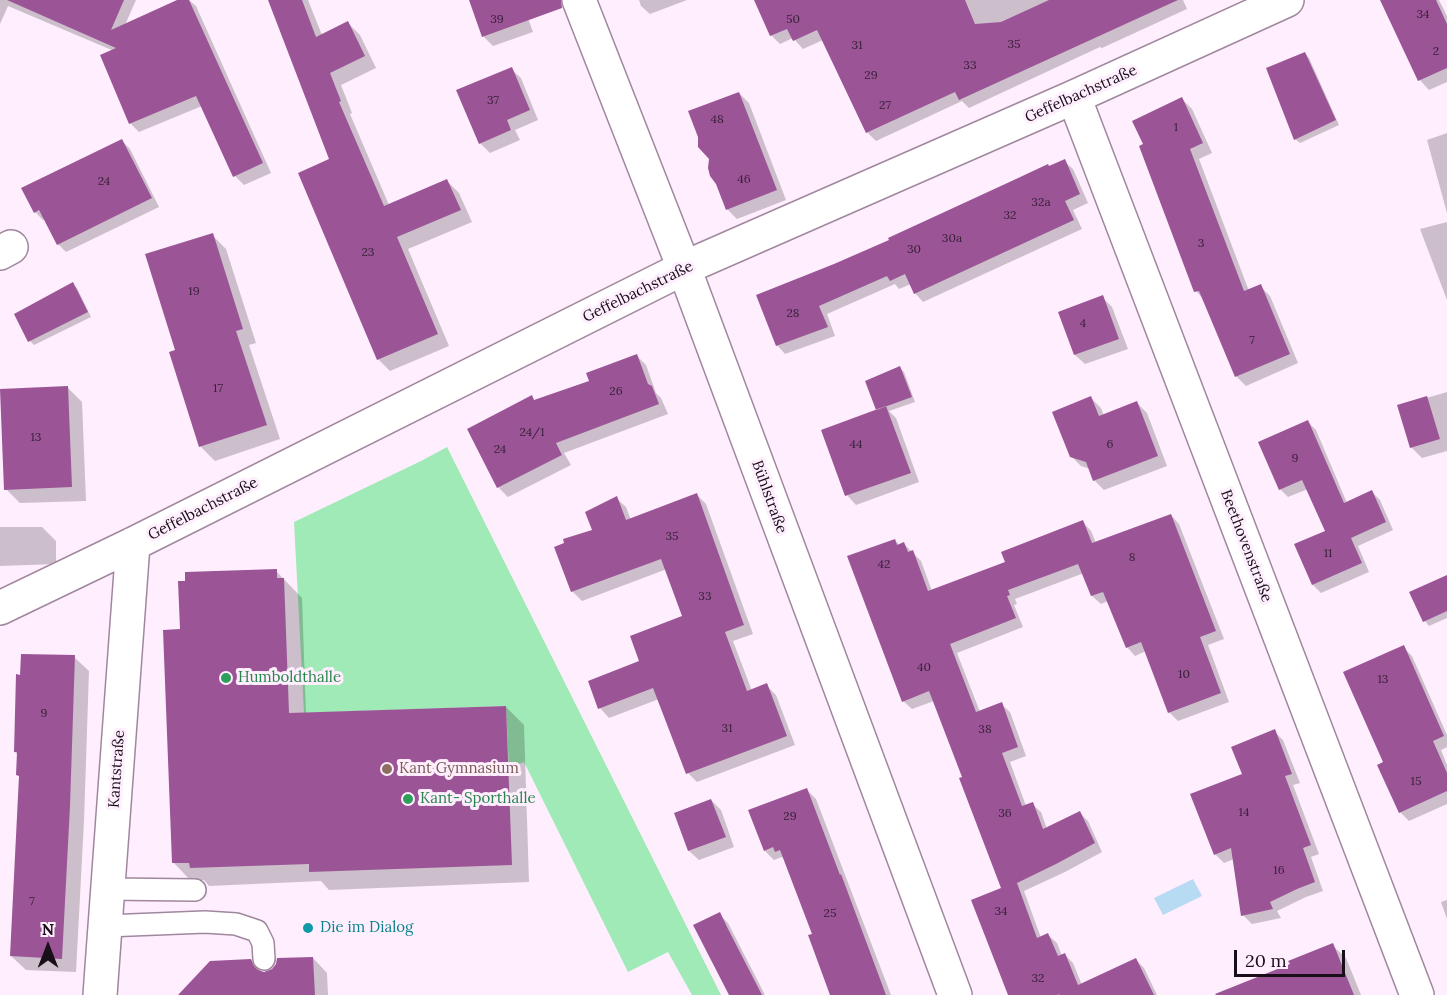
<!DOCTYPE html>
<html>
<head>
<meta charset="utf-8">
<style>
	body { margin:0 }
	#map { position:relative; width:1447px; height:995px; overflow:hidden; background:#ffeefd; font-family:Lora,serif }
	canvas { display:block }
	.north { position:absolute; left:18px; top:917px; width:60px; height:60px; -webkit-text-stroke:4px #ffeefd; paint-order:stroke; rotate:0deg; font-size:16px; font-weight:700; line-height:24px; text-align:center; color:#180f18 }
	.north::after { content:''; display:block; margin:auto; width:21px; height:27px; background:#180f18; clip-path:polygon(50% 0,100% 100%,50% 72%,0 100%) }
	.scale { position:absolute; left:1234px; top:950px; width:111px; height:27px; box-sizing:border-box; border:3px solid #180f18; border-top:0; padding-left:8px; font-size:18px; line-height:21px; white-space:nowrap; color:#180f18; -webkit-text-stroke:4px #ffeefd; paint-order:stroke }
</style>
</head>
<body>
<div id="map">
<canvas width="1447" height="995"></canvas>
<div class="north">N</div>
<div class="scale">20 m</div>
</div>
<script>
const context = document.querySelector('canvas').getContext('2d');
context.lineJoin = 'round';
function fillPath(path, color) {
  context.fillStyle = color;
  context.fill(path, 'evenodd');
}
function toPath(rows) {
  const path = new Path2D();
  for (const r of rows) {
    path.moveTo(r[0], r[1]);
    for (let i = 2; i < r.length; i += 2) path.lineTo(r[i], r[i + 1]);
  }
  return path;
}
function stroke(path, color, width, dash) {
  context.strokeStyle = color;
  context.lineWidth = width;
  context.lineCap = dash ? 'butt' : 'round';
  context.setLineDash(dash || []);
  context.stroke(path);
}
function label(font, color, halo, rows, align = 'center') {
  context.font = font + ' Lora,serif';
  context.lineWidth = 6;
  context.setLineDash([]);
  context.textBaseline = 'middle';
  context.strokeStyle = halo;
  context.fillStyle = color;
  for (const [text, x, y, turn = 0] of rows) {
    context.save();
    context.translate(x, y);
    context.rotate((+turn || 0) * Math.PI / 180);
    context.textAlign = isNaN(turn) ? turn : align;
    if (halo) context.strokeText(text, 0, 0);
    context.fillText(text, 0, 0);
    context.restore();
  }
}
fillPath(toPath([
	[447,447,721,995,692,995,668,952,628,972,524,762,509,768,506,706,304,713,294,522,421,461]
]), '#a0eab7');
fillPath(toPath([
	[1193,879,1202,896,1163,915,1154,898]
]), '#b7dbf3');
fillPath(toPath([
	[0,0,136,0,125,25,181,0,189,0,196,6,271,173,244,185,235,176,202,106,139,132,130,123,114,51,8,6,0,24],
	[269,0,308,0,322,35,348,23,360,35,376,68,341,85,352,113,350,114,389,205,447,181,459,193,472,222,408,249,449,346,390,371,378,359,331,160],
	[471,0,529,0,524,7,533,32,493,46,484,37],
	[639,0,687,0,650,14,641,6],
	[756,0,1183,0,1187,9,1102,48,1100,47,969,108,962,101,876,141,867,132,823,40,803,49,793,38,780,44,771,35],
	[1400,0,1439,0,1447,16,1447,82,1429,90,1420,80,1385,7],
	[1305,54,1309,58,1339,125,1300,143,1295,139],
	[511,69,521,78,538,120,515,130,520,140,490,153,480,143],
	[739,93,749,103,786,200,737,219,727,209,717,183],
	[1182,99,1192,109,1212,153,1199,159,1249,291,1260,286,1270,296,1298,363,1246,386,1236,376,1204,300,1196,291],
	[1447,133,1447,213,1427,140],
	[122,141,130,149,159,207,66,252,58,244,45,219,43,220,35,212],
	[1064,161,1073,169,1088,203,1073,210,1082,229,923,302,915,293,911,284,899,289,895,284,827,314,835,336,785,354,777,345,835,266],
	[1447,222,1447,300,1420,229],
	[212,235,226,249,256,343,249,345,280,439,215,461,201,447,171,353,177,351],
	[72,284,77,288,91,317,34,345,30,341],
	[1102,297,1112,307,1128,349,1085,364,1075,355,1060,313],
	[636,355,646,365,656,393,661,398,668,414,564,453,571,465,508,497,498,487,531,397,535,401,591,382],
	[900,368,904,372,915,402,889,411,896,418,919,482,856,505,847,495,879,411],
	[68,388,82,402,86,501,20,503,6,489],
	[1447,392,1447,451,1422,458,1411,447,1399,406],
	[1091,398,1101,408,1104,416,1137,403,1147,413,1167,466,1104,490,1094,480,1090,469,1081,466,1071,456],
	[1308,422,1316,430,1347,503,1372,492,1380,500,1393,530,1358,546,1369,572,1321,593,1313,585,1296,545,1327,532,1308,489,1288,497,1280,489],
	[697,495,706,504,753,634,733,641,752,691,766,685,776,695,795,745,697,782,688,773,659,699,609,718,600,708,590,682,641,662,684,617,667,569,582,601,572,591,594,531,616,498,626,507,631,520],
	[1171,515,1179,524,1224,639,1208,645,1229,702,1178,721,1169,712,1146,651,1135,656,1127,647,1108,601,1101,604,1092,596,1084,573,1015,599,1017,604,1014,605,1023,627,957,653,980,712,1001,704,1010,712,1026,756,1010,762,1026,806,1032,804,1041,812,1047,829,1080,813,1088,821,1102,852,1065,872,1024,891,1041,938,1048,935,1057,943,1062,956,1065,955,1073,963,1082,985,1136,960,1144,968,1157,995,1010,995,1003,889,964,778,934,701,912,709,903,701,895,540,900,546,904,544,921,561,932,591,1007,563,1083,522,1091,531,1096,543],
	[0,527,42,527,56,541,56,564,0,566],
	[276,571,302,598,306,714,506,707,524,725,529,882,329,890,321,881,209,886,204,880,191,881,173,862,181,631],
	[1447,579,1447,618,1429,626,1425,621,1411,593],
	[1403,647,1412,656,1447,735,1447,747,1441,750,1447,765,1447,804,1409,821,1400,812,1385,763],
	[74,657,89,671,84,821,76,972,26,970,11,956,20,777,18,775,18,755,15,752],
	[1274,731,1283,740,1300,783,1293,785,1319,854,1311,857,1323,891,1306,897,1277,911,1281,918,1252,924,1243,915,1234,859,1224,863,1215,854,1244,774],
	[806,789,816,799,891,995,830,995,814,935,786,860,782,857,774,860,765,851,750,810],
	[711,800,721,810,734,847,699,860,689,851,675,814],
	[1447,900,1447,919,1441,902],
	[719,914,728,923,765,995,731,995],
	[1332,945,1346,958,1361,995,1235,995],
	[313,958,327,973,328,995,180,995,251,961,263,973]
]), '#0003');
fillPath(toPath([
	[7,0,124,0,111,30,177,0,189,0,263,163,233,177,196,96,129,124,100,55,116,48],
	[268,0,302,0,316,37,348,21,365,56,330,73,341,101,339,102,384,206,447,179,461,210,397,237,438,334,377,360,298,173,329,159],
	[469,0,561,0,562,8,482,37],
	[754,0,965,0,975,24,1001,22,1049,0,1178,0,959,100,955,92,866,133,817,30,793,41,787,29,770,36],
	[1380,0,1436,0,1447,24,1447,68,1418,81],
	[1305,52,1336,120,1294,140,1266,68],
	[512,67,530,110,507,120,511,130,479,144,456,90],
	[739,92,777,190,726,210,716,184,710,176,708,168,709,159,698,147,698,137,688,111],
	[1182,97,1203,143,1190,149,1244,291,1261,284,1290,354,1235,377,1199,291,1194,292,1139,146,1143,144,1132,121],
	[122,139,152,198,57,245,39,210,34,213,21,188],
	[1065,159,1080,194,1065,201,1074,220,914,294,905,274,890,281,887,276,819,306,828,327,776,346,756,295,834,264,889,240,888,238,1016,179,1048,164,1049,166],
	[213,233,243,329,236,331,267,425,199,447,169,352,175,350,145,254],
	[73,282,88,312,28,342,14,314],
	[1103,295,1119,339,1074,355,1058,312],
	[637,354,648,384,652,386,659,404,556,443,562,455,497,488,467,429,532,395,534,400,589,381,586,373],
	[900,366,912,397,876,410,865,381],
	[68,386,72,487,4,490,0,389],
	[1091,396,1099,416,1137,401,1158,456,1093,481,1086,462,1070,457,1052,412],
	[1427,396,1440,439,1410,448,1397,405],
	[886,406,911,473,845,496,821,430],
	[1308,420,1344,503,1372,490,1386,522,1351,538,1362,563,1312,585,1294,544,1325,531,1302,480,1279,490,1258,442],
	[697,493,744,625,725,632,747,691,767,683,787,736,686,774,653,688,598,709,588,681,639,661,630,636,682,616,661,559,571,592,554,547,564,543,563,539,592,530,585,512,617,496,626,520],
	[1171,514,1216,631,1200,637,1221,693,1168,713,1141,642,1126,648,1103,592,1091,596,1078,564,1008,590,1010,595,1007,596,1016,618,950,644,976,712,1002,702,1018,747,1002,753,1022,806,1033,802,1043,829,1080,811,1095,843,1056,864,1017,883,1037,938,1048,933,1058,956,1065,953,1078,985,1136,958,1154,995,1058,995,1061,993,1057,995,1008,995,971,900,1001,888,959,778,962,777,929,691,902,702,847,556,895,539,897,545,904,542,908,552,913,550,928,591,1005,562,1001,552,1083,520,1092,543],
	[277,569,277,578,284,578,289,713,506,706,512,865,309,872,309,864,190,868,189,863,172,863,163,630,180,629,178,581,185,581,185,572],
	[1447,575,1447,611,1423,622,1409,592],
	[1404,645,1444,736,1433,741,1447,773,1447,791,1399,813,1377,765,1383,762,1343,672],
	[21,654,75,655,70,806,62,959,10,956,19,776,16,775,17,752,14,752,16,674,20,675],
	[1275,729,1292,774,1285,776,1311,845,1303,848,1315,882,1297,889,1270,902,1273,909,1241,916,1231,848,1214,855,1190,794,1242,774,1231,747],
	[807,788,840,875,841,874,886,995,830,995,808,935,812,934,780,850,775,852,773,847,764,851,748,810],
	[711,799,726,837,688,851,674,813],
	[720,912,727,927,762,995,729,995,693,925],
	[1333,943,1354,995,1216,995,1215,994,1290,964,1288,961],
	[313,957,315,995,178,995,210,961,251,959,254,966,258,970,264,972,272,969,276,964,277,958]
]), '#9b5597');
const lane = toPath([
	[108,889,195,890],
	[106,926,205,922,236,924,257,931,263,943,264,959]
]);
const street = toPath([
	[1074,97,1417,995],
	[0,253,11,247],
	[0,608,133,544,684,268,1074,97,1287,0],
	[100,995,133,544]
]);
const secondary = toPath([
	[579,0,684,268,955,995]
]);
stroke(lane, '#a0879e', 24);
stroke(street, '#a0879e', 36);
stroke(secondary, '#a0879e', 36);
stroke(lane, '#fff', 21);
stroke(street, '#fff', 33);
stroke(secondary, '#fff', 33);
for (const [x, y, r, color] of [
	[226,678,6,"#2e9e5b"],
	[387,769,6,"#8d6e63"],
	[408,799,6,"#2e9e5b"],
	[308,928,6,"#0f9aa8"]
]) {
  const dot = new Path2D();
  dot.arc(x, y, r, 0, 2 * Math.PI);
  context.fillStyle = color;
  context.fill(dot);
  stroke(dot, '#ffeefd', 2);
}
label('12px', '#392038', null, [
	["34",1423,15],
	["39",497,20],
	["50",793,20],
	["35",1014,45],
	["31",857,46],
	["2",1436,52],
	["33",970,66],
	["29",871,76],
	["37",493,101],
	["27",885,106],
	["48",717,120],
	["1",1176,128],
	["46",744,180],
	["24",104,182],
	["32a",1041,203],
	["32",1010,216],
	["30a",952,239],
	["3",1201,244],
	["30",914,250],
	["23",368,253],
	["19",194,292],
	["28",793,314],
	["4",1083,324],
	["7",1252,341],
	["17",218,389],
	["26",616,392],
	["24/1",532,433],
	["13",36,438],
	["44",856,445],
	["6",1110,445],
	["24",500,450],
	["9",1295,459],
	["35",672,537],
	["11",1328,554],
	["8",1132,558],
	["42",884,565],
	["33",705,597],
	["40",924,668],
	["10",1184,675],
	["13",1383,680],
	["9",44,714],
	["31",727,729],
	["38",985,730],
	["15",1416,782],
	["14",1244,813],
	["36",1005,814],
	["29",790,817],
	["16",1279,871],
	["7",32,902],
	["34",1001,912],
	["25",830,914],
	["32",1038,979]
]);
label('15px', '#180f18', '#ffeefd', [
	["Geffelbachstraße",1081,94,-24],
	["Geffelbachstraße",638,292,-26],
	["Bühlstraße",769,497,70],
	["Geffelbachstraße",203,509,-27],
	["Beethovenstraße",1246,546,69],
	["Kantstraße",117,769,-86]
]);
label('15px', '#27864d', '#ffeefd', [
	["Humboldthalle",238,678],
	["Kant- Sporthalle",420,799]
], 'left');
label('15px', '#785e54', '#ffeefd', [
	["Kant Gymnasium",399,769]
], 'left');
label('15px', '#0d838f', '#ffeefd', [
	["Die im Dialog",320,928]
], 'left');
</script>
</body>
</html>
